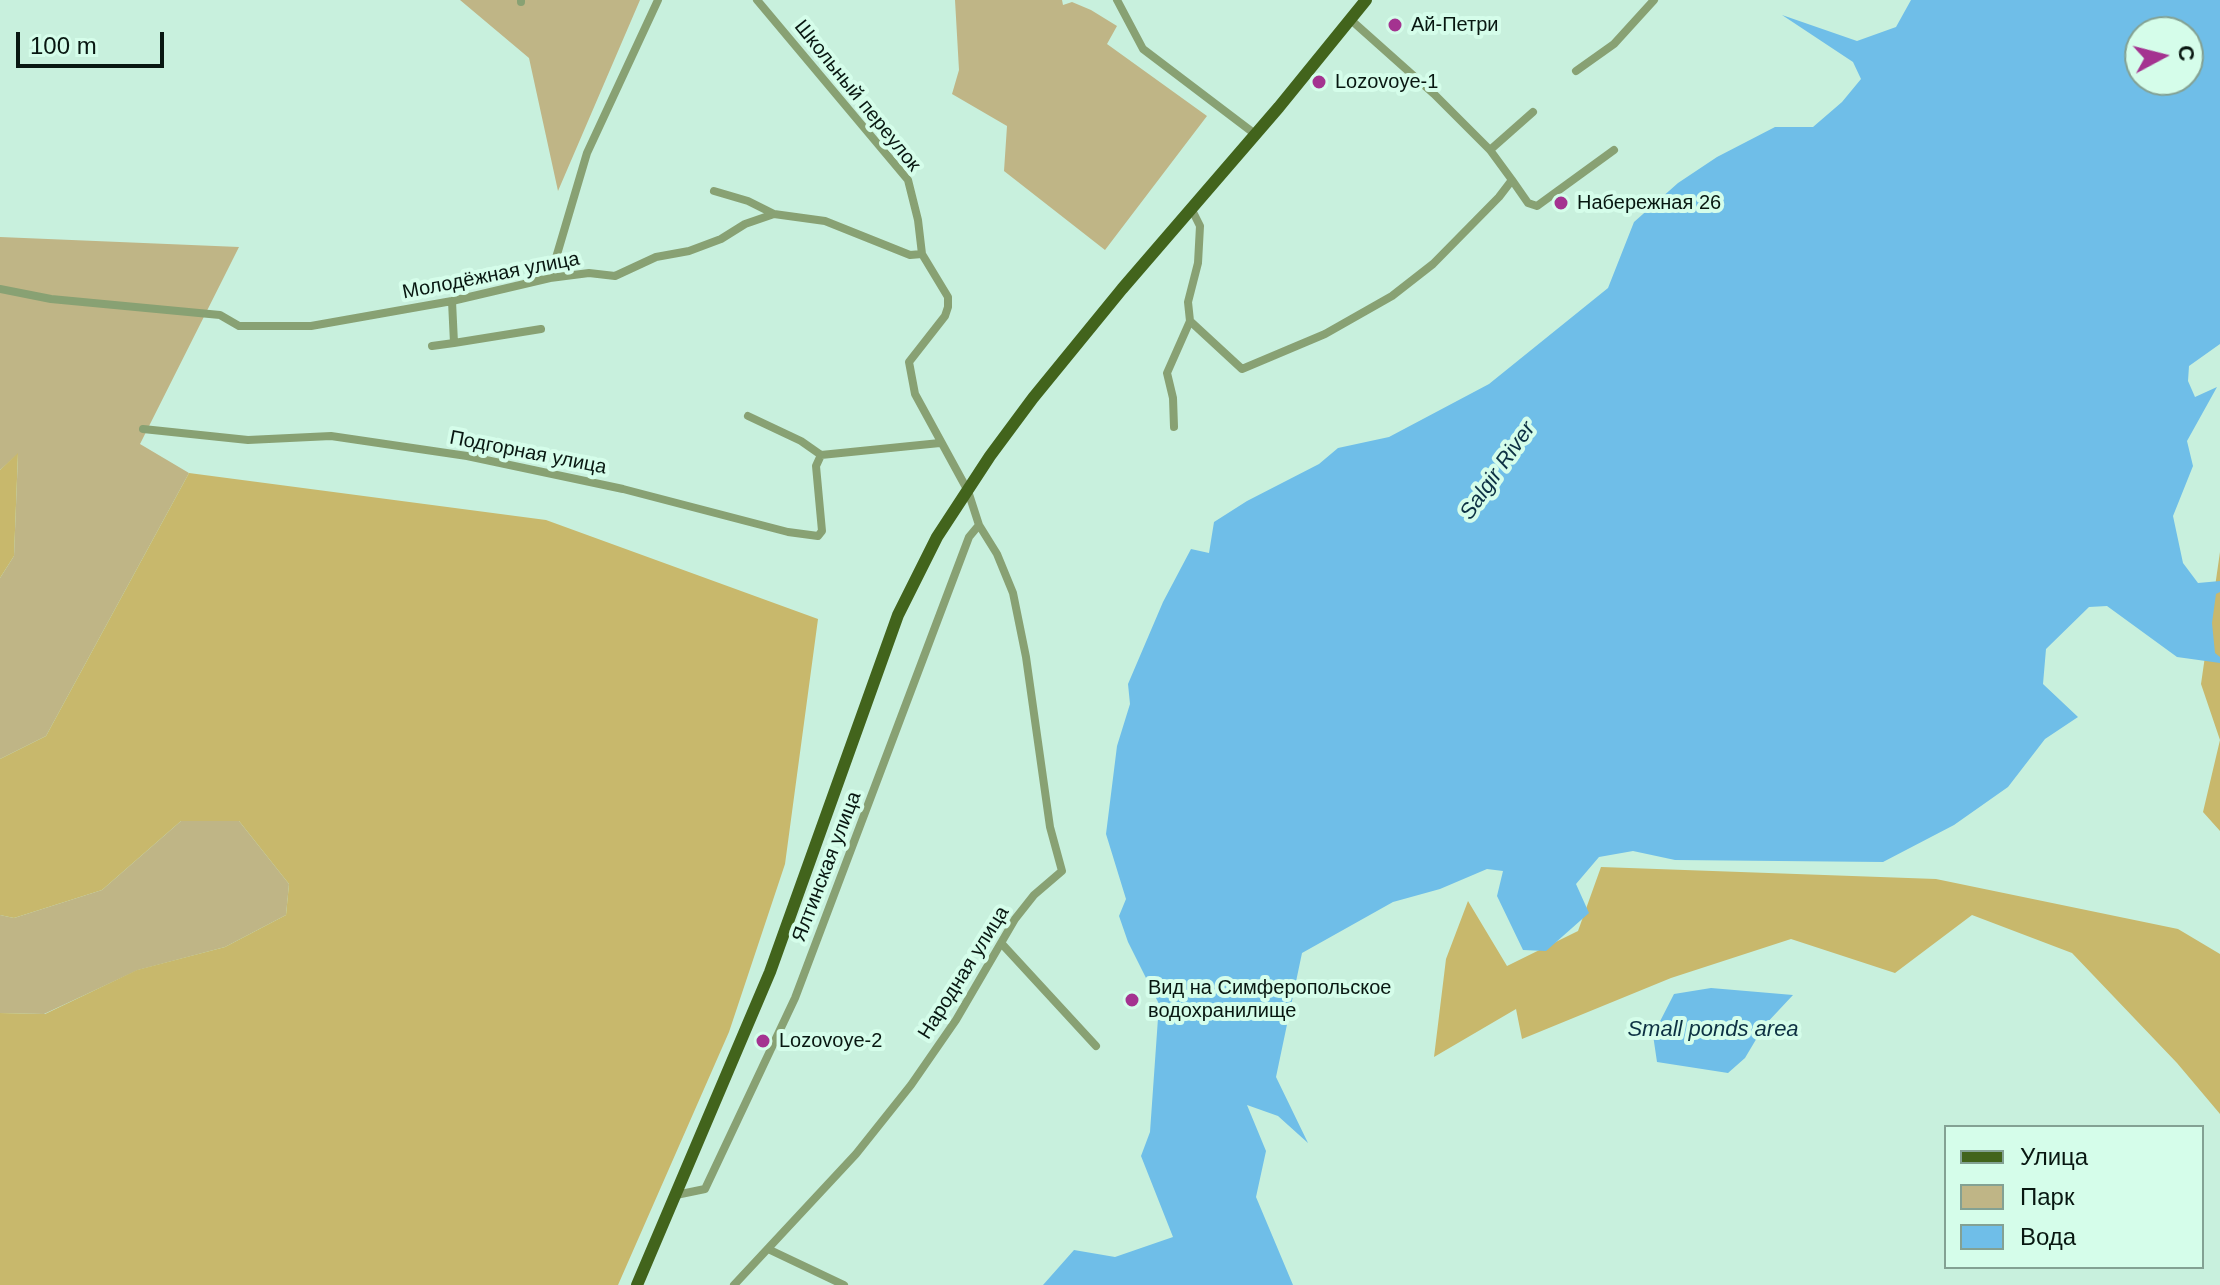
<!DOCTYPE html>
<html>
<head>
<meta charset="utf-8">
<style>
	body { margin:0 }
	#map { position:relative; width:2220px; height:1285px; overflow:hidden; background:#c8f0dd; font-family:Arial,sans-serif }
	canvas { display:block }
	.legend { position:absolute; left:1944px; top:1125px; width:260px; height:144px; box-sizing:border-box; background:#d5fdea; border:2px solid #83a193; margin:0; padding:10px 14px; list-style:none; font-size:24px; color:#081711 }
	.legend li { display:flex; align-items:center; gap:16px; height:40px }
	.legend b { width:40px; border:2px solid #83a193 }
	.north { position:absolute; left:2124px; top:16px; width:80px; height:80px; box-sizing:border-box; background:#d5fdea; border:2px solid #83a193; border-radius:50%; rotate:83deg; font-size:22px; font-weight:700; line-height:32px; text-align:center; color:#081711 }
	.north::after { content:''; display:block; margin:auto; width:28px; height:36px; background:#a43390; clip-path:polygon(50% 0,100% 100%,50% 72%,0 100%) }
	.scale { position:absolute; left:16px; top:32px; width:148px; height:36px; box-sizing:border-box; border:4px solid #081711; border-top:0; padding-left:10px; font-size:24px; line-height:28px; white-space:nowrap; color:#081711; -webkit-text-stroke:6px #d5fdea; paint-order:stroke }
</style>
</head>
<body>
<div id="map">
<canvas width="2220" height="1285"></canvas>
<ul class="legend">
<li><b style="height:10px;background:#42641c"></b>Улица</li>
<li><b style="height:22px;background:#bfb586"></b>Парк</li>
<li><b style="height:22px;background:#6fbee8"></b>Вода</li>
</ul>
<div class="north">С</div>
<div class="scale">100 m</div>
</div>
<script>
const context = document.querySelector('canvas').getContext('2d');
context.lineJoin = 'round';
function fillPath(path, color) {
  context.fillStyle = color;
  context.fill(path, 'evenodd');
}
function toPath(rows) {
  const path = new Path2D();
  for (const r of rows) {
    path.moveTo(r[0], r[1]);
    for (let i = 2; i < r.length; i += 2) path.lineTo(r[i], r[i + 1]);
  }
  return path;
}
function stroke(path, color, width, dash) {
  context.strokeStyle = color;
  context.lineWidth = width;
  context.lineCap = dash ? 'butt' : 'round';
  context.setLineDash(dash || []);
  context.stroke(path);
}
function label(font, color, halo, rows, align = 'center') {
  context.font = font + ' Arial,sans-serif';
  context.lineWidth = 8;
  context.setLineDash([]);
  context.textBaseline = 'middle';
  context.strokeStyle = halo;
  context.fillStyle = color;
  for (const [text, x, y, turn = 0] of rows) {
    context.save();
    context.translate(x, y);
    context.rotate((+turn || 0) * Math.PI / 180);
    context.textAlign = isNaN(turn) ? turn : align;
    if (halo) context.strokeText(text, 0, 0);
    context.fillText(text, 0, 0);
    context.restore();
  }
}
fillPath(toPath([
	[460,0,640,0,558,191,529,58],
	[955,0,1062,0,1063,5,1072,2,1091,10,1117,26,1107,44,1207,116,1105,250,1004,171,1007,126,952,94,959,70],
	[0,237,239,247,140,444,189,473,46,736,0,759,0,578,14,556,18,454,0,470],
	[181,821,239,821,289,884,286,915,225,947,138,970,44,1014,0,1013,0,915,14,918,102,890]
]), '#bfb586');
fillPath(toPath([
	[18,453,14,556,0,578,0,470],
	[189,473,546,520,818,619,785,864,729,1032,618,1285,0,1285,0,1013,45,1014,137,970,225,947,286,915,289,884,239,821,181,821,102,890,14,918,0,915,0,759,46,736],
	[2220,552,2220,831,2203,812,2220,740,2201,684],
	[1601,867,1936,879,2178,929,2220,954,2220,1114,2177,1063,2072,953,1972,915,1895,973,1791,939,1671,978,1522,1039,1516,1009,1434,1057,1446,959,1468,901,1507,966,1578,931]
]), '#c8b86c');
fillPath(toPath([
	[1911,0,2220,0,2220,344,2189,366,2188,381,2195,397,2217,387,2187,441,2193,466,2173,516,2183,563,2198,583,2220,581,2220,592,2216,594,2212,623,2215,653,2220,657,2220,663,2177,657,2107,606,2089,607,2046,649,2043,684,2078,717,2045,739,2008,787,1954,825,1883,862,1675,860,1633,851,1599,857,1576,884,1589,913,1546,951,1523,950,1497,896,1503,871,1487,869,1440,889,1393,902,1302,953,1276,1077,1308,1143,1278,1116,1247,1105,1266,1151,1256,1197,1293,1285,1043,1285,1074,1250,1115,1257,1173,1237,1141,1156,1150,1132,1159,1004,1128,942,1119,916,1126,899,1106,834,1117,746,1130,704,1128,684,1163,602,1191,549,1209,553,1214,522,1247,501,1319,464,1338,448,1389,437,1489,384,1608,288,1634,222,1678,183,1717,157,1775,127,1813,127,1842,102,1861,79,1853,62,1782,15,1857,41,1896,27],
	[2140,32,2188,32,2188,80,2140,80],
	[1711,988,1793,995,1764,1026,1745,1058,1728,1073,1657,1062,1653,1035,1674,994]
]), '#6fbee8');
stroke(toPath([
	[1117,0,1143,49,1255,134],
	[521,2,521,0],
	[1351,20,1434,94,1490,150,1512,180],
	[1576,71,1614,44,1654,0],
	[1490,150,1533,112],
	[714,191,748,201,774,214],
	[1191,208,1200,226,1198,263,1188,302,1190,321,1242,369,1325,334,1392,296,1433,264,1499,197,1512,180,1528,203,1537,206,1614,150],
	[550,278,587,153,658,0],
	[0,289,51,299,220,315,239,326,311,326,452,301,550,278,589,273,615,276,656,257,689,251,721,239,745,224,774,214,825,221,910,255,922,254],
	[454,343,541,329],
	[432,346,454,343,452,301],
	[748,416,801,441,821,455,940,443],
	[1174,427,1173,398,1167,373,1190,321],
	[143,429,248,440,331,436,467,456,623,489,788,532,818,536,822,531,816,466,821,455],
	[1002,944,1096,1046],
	[676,1195,705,1189,795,998,969,537,979,525],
	[768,1249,844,1285],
	[734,1285,856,1154,911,1085,956,1020,1015,919,1034,895,1062,871,1050,827,1026,657,1013,593,997,554,979,525,968,491,915,394,909,362,945,316,948,307,948,297,922,254,918,220,908,180,757,0]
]), '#88a173', 8);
stroke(toPath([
	[637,1285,770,972,898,615,937,537,990,456,1033,398,1122,289,1279,107,1366,0]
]), '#42641c', 12);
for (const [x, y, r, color] of [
	[1395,25,8,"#a43390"],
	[1319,82,8,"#a43390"],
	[1561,203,8,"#a43390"],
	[1132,1000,8,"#a43390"],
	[763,1041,8,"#a43390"]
]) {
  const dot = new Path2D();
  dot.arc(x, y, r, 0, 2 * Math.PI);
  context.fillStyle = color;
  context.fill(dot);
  stroke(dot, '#d5fdea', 3);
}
label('20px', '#081711', '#d5fdea', [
	["Ай-Петри",1411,25],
	["Lozovoye-1",1335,82],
	["Набережная 26",1577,203],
	["Вид на Симферопольское",1148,988],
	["водохранилище",1148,1011],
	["Lozovoye-2",779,1041]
], 'left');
label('20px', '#081711', '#d5fdea', [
	["Школьный переулок",857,96,51],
	["Молодёжная улица",491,276,-11],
	["Подгорная улица",528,453,11],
	["Ялтинская улица",827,867,-69],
	["Народная улица",964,973,-58]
]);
label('italic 22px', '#0d3143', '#d5fdea', [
	["Salgir River",1498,471,-55],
	["Small ponds area",1713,1030]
]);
</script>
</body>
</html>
